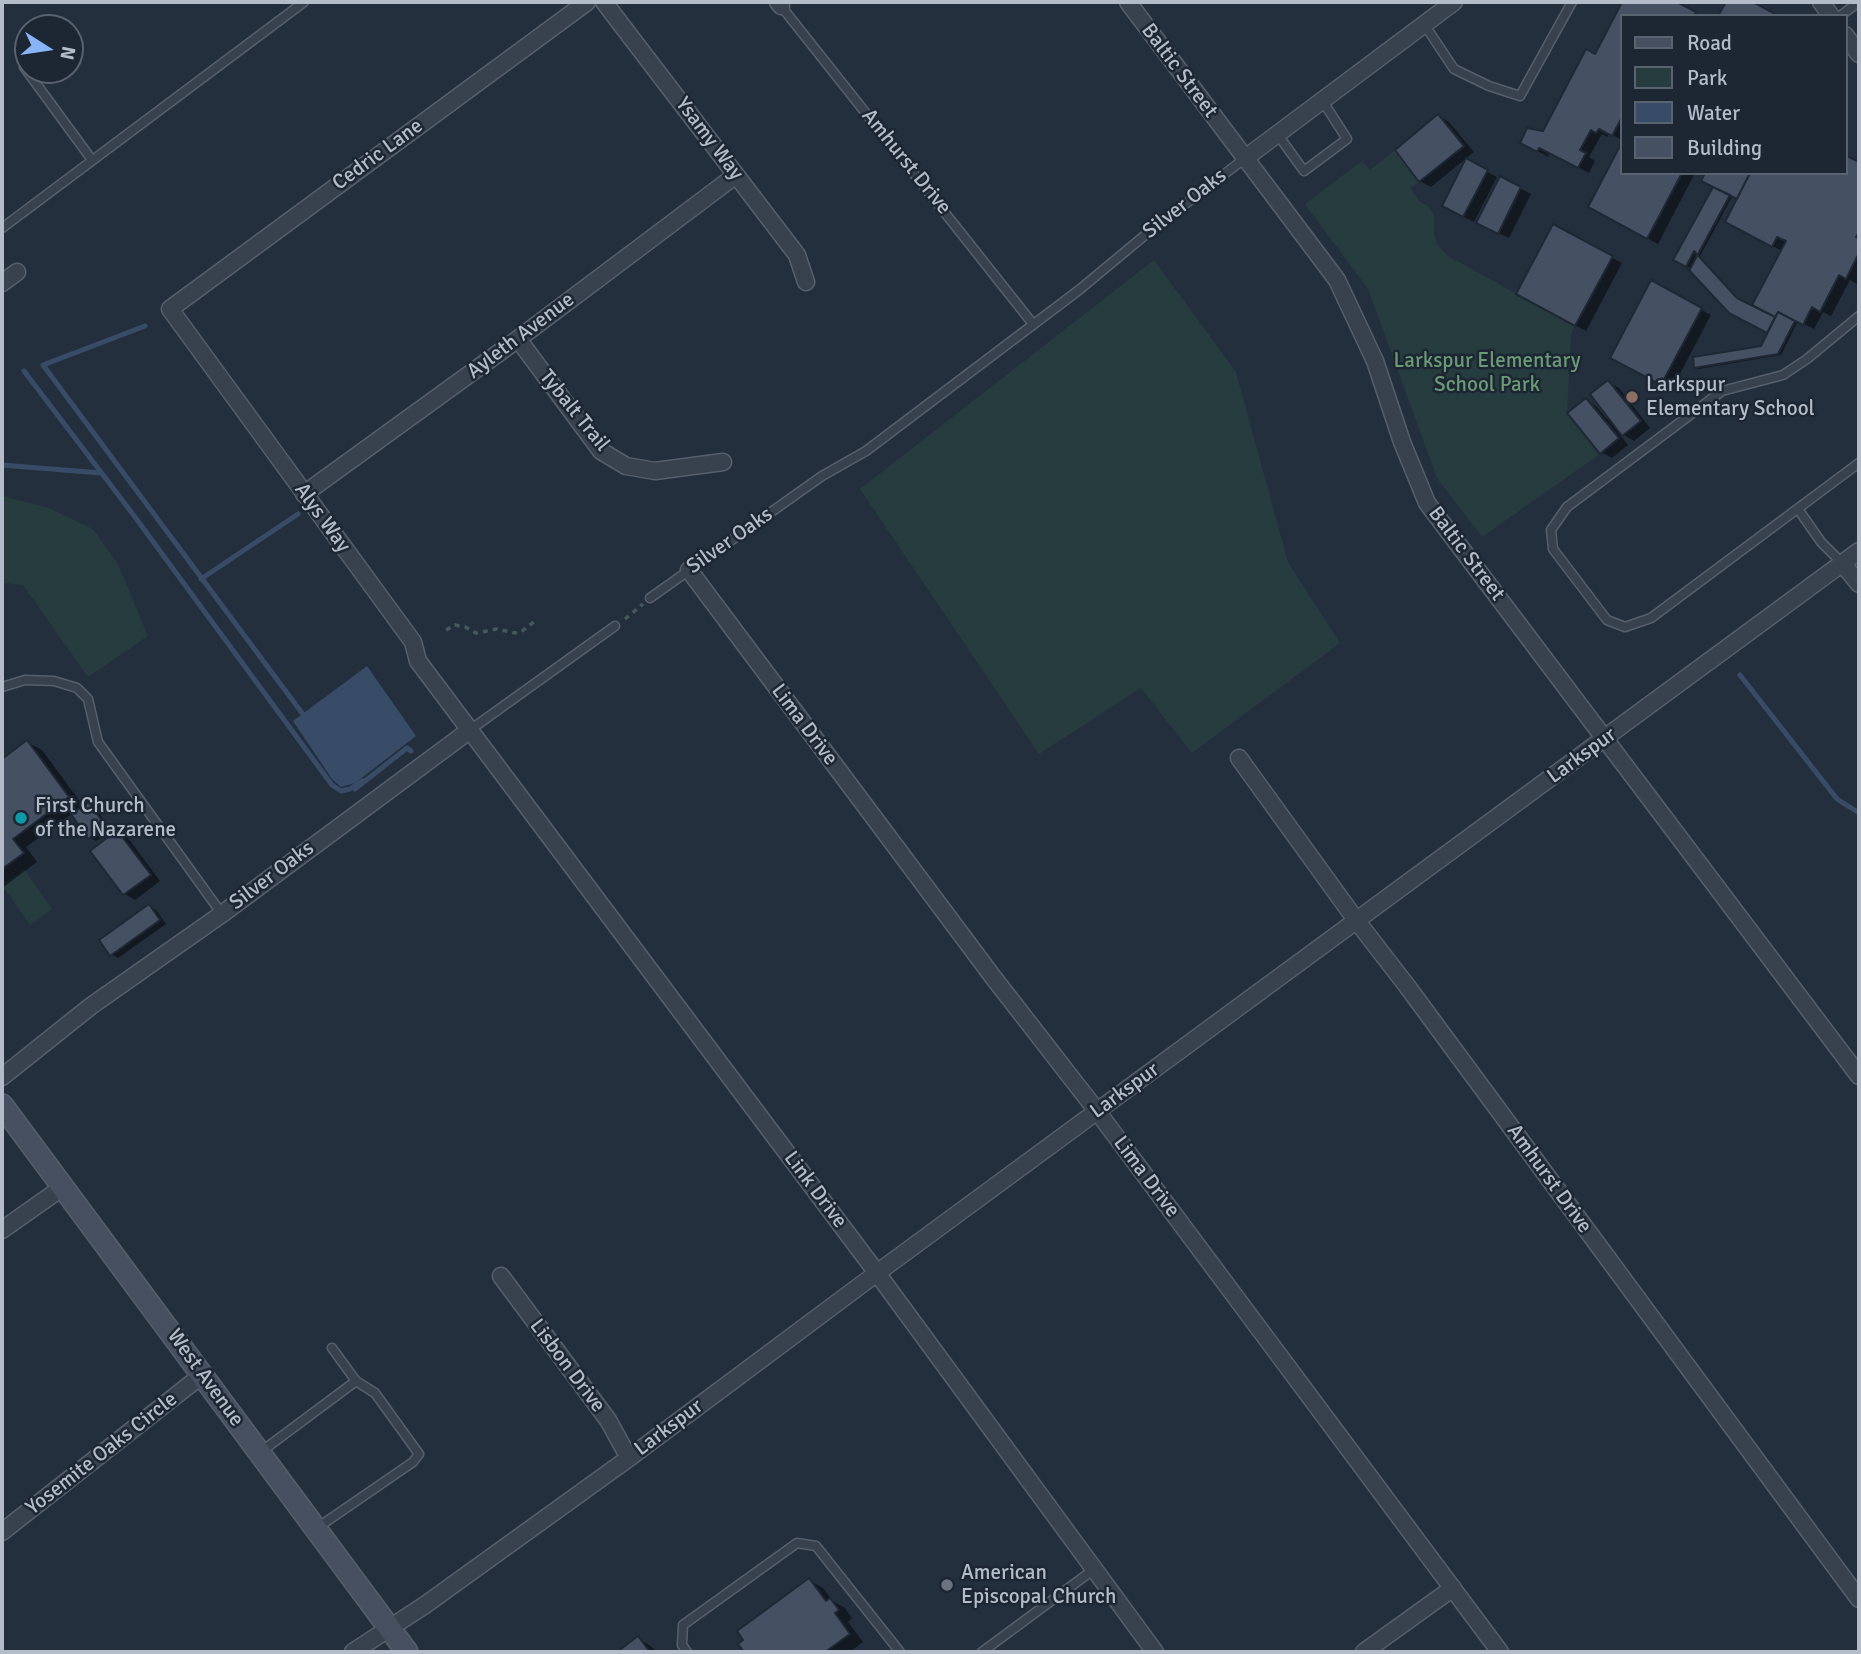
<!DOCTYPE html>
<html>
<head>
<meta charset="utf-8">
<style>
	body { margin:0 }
	#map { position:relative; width:1861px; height:1654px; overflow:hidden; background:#242f3e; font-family:Signika,sans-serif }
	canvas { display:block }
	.frame { position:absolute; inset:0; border:4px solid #b4bcc9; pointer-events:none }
	.legend { position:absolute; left:1620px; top:14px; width:228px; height:161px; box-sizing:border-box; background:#1d2633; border:2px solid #59626f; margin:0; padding:9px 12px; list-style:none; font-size:21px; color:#b4bcc9 }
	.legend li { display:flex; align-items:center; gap:14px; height:35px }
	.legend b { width:35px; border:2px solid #59626f }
	.north { position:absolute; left:14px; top:14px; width:70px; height:70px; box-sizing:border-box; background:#1d2633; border:2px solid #59626f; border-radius:50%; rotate:102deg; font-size:19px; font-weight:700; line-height:28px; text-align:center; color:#b4bcc9 }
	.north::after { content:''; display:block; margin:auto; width:24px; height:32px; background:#8ab4f8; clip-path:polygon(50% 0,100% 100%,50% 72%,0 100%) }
</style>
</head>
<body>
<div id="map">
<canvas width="1861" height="1654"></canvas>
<div class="frame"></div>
<ul class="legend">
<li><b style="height:9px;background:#465061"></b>Road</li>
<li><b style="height:19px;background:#263c3f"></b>Park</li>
<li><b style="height:19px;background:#394c67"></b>Water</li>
<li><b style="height:19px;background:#455162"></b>Building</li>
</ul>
<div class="north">N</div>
</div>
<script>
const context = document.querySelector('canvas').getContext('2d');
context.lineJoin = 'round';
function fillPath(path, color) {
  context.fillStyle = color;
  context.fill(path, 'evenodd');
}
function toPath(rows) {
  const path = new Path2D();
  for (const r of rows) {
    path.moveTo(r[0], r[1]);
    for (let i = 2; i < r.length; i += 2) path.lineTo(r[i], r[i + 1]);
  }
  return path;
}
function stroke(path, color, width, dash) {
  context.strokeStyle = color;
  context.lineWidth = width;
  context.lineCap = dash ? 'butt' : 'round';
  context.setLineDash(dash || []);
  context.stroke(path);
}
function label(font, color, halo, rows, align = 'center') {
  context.font = font + ' Signika,sans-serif';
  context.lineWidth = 5;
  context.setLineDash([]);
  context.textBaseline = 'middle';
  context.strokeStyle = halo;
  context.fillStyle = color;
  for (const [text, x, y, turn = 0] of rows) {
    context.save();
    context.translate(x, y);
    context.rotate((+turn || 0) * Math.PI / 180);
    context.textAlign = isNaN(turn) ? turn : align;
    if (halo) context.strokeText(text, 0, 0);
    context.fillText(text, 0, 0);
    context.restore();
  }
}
fillPath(toPath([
	[1395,150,1419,182,1410,188,1420,202,1428,206,1434,216,1434,235,1437,244,1448,256,1575,326,1571,334,1567,413,1600,454,1482,537,1437,478,1368,289,1305,204,1362,161,1370,170],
	[1154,260,1236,372,1288,562,1340,643,1192,753,1141,688,1039,754,860,489],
	[2,496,49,508,93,529,118,564,148,636,88,677,23,585,2,583],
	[24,869,52,909,30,925,2,885]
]), '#263c3f');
fillPath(toPath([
	[367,666,416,736,355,783,341,787,332,779,293,721]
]), '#394c67');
fillPath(toPath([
	[1624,2,1673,2,1699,16,1621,16,1621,140,1610,133,1607,137,1602,134,1589,157,1595,161,1589,173,1550,152,1548,157,1522,142,1544,133,1595,56],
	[1439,116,1449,122,1474,152,1431,187,1420,181],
	[1621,148,1621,173,1695,173,1658,244,1590,207],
	[1845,157,1859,164,1859,279,1857,284,1850,280,1831,316,1823,312,1814,329,1798,321,1781,355,1698,369,1696,367,1762,348,1770,332,1730,312,1687,266,1715,186,1845,173],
	[1733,195,1739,199,1737,227,1782,251,1766,315,1740,301,1699,258],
	[1467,161,1497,177,1474,222,1454,212],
	[1501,178,1531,194,1509,238,1489,229],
	[1554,226,1622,263,1586,331,1518,294],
	[1651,283,1711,315,1672,389,1612,357],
	[1608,382,1619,388,1650,428,1634,441,1617,431,1628,445,1612,458,1601,452,1586,400,1596,406,1607,419,1609,416],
	[27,742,42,750,84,807,89,804,96,808,111,831,96,841,89,837,73,813,26,847,37,862,2,888,2,761],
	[118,832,128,838,160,881,135,900,125,894],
	[149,906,156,910,166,924,118,958,111,954],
	[809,1580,823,1588,833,1601,845,1608,852,1618,848,1622,863,1642,850,1652,747,1652,741,1644],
	[638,1638,652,1647,656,1652,619,1652]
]), '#0007');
stroke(toPath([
	[145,326,43,365,305,717],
	[24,371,132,513,332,785,341,791,350,789,362,781,355,789,407,748,411,751],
	[2,465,101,473],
	[201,579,298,514],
	[1740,675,1837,799,1859,813]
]), '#394c67', 5);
const building = toPath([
	[1622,2,1677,2,1696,12,1694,16,1621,16,1621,119,1612,136,1599,129,1596,133,1591,130,1580,150,1586,153,1578,168,1539,148,1537,152,1520,143,1527,128,1543,131,1586,49,1595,54,1622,2],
	[1726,2,1753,2,1779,16,1718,16,1726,2],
	[1438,114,1464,146,1419,182,1395,150,1438,114],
	[1621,144,1621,173,1682,173,1647,239,1588,207,1621,144],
	[1845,155,1859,162,1859,232,1856,237,1859,239,1859,253,1846,279,1839,275,1820,312,1812,307,1803,325,1778,312,1775,317,1752,305,1786,241,1777,237,1772,247,1725,222,1750,173,1845,173,1845,155],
	[1466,158,1488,170,1463,217,1442,206,1466,158],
	[1705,173,1750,173,1737,199,1701,181,1705,173],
	[1500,176,1521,187,1498,234,1476,223,1500,176],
	[1713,187,1730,195,1690,269,1673,260,1713,187],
	[1553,224,1613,256,1575,326,1516,294,1553,224],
	[1694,251,1737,298,1775,317,1767,333,1729,313,1686,267,1694,251],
	[1651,280,1702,308,1661,385,1610,358,1651,280],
	[1778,312,1795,321,1778,354,1694,368,1693,357,1761,346,1778,312],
	[1608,380,1641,421,1622,436,1590,394,1608,380],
	[1586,398,1619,438,1600,454,1567,413,1586,398],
	[27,740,69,797,13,839,24,853,2,869,2,759,27,740],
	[89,802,106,827,88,839,71,814,89,802],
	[117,830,151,875,123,895,90,851,117,830],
	[149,904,160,920,110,956,99,940,149,904],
	[809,1578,826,1601,830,1598,839,1610,835,1613,850,1634,825,1652,744,1652,738,1644,743,1640,737,1631,809,1578],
	[638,1636,650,1652,617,1652,638,1636]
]);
fillPath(building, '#455162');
stroke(building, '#1f2835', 2);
const lane = toPath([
	[781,6,1033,324],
	[1840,16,1859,2],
	[1424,24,1454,69,1489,86,1520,96,1572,2],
	[24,67,92,160],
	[1278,135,1304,171,1347,139,1322,100],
	[2,228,304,2],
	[1859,316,1807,359,1783,375,1722,391,1567,507,1551,530,1553,549,1607,620,1625,627,1651,618,1859,463],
	[1798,509,1821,542,1842,563],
	[650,598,822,476,866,451,1079,290,1150,231,1244,159],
	[2,687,25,680,54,681,77,688,88,699,98,742,222,914],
	[470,730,615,626],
	[262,1451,356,1381,332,1348],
	[317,1528,413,1462,419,1454,375,1393,356,1381],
	[687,1652,682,1645,683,1625,797,1543,816,1546,900,1652],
	[982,1652,1093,1570]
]);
const street = toPath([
	[587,2,170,309,413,642,418,661,877,1273,1155,1652],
	[604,2,797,255,806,282],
	[778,2,781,6],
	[1128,2,1337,280,1375,361,1402,442,1427,503,1859,1076],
	[1821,2,1831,16],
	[1845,35,1859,54],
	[1244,159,1454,2],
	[2,283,17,272],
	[518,339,601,451,626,466,655,471,723,462],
	[304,494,518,339,736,175],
	[1842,563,1859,584],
	[689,570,993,977,1097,1111,1500,1652],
	[1239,758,1356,920,1407,986,1859,1599],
	[2,1077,91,1006,222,914,470,730],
	[2,1230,63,1187],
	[501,1276,608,1420,629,1458],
	[2,1532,202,1375],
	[353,1652,425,1605,629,1458,877,1273,1859,551],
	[1364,1652,1453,1588]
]);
const secondary = toPath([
	[2,1105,407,1652]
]);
stroke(lane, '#565f6c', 11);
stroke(street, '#565f6c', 19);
stroke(secondary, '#565f6c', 24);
stroke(toPath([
	[625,619,643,604],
	[446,630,455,625,465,627,476,633,497,629,515,633,521,632,535,621]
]), '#44595c', 3.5, [5, 5]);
stroke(lane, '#38414e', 8);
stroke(street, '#38414e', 16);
stroke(secondary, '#465061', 21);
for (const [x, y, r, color] of [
	[1632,397,7,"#8d6e63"],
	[21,818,7,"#0f9aa8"],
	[947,1585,7,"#6b7280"]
]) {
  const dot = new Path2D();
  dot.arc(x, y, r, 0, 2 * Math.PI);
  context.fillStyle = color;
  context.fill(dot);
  stroke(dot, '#1d2633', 2.5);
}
label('21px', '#b4bcc9', '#1d2633', [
	["Baltic Street",1179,71,53],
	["Ysamy Way",709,139,53],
	["Cedric Lane",378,155,-36],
	["Amhurst Drive",906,162,51],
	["Silver Oaks",1185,204,-38],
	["Ayleth Avenue",521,336,-37],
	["Tybalt Trail",574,411,51],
	["Alys Way",322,518,54],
	["Silver Oaks",730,541,-35],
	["Baltic Street",1466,554,53],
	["Lima Drive",804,725,53],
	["Larkspur",1582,756,-36],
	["Silver Oaks",272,876,-37],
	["Larkspur",1125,1091,-36],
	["Lima Drive",1146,1177,53],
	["Amhurst Drive",1549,1179,54],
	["Link Drive",815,1190,53],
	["Lisbon Drive",567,1366,53],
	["West Avenue",205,1378,54],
	["Larkspur",669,1428,-37],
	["Yosemite Oaks Circle",102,1454,-38]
]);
label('21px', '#6b9a76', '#1d2633', [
	["Larkspur Elementary",1487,361],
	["School Park",1487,385]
]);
label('21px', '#b4bcc9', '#1d2633', [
	["Larkspur",1646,385],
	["Elementary School",1646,409],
	["First Church",35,806],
	["of the Nazarene",35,830],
	["American",961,1573],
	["Episcopal Church",961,1597]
], 'left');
</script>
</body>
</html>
